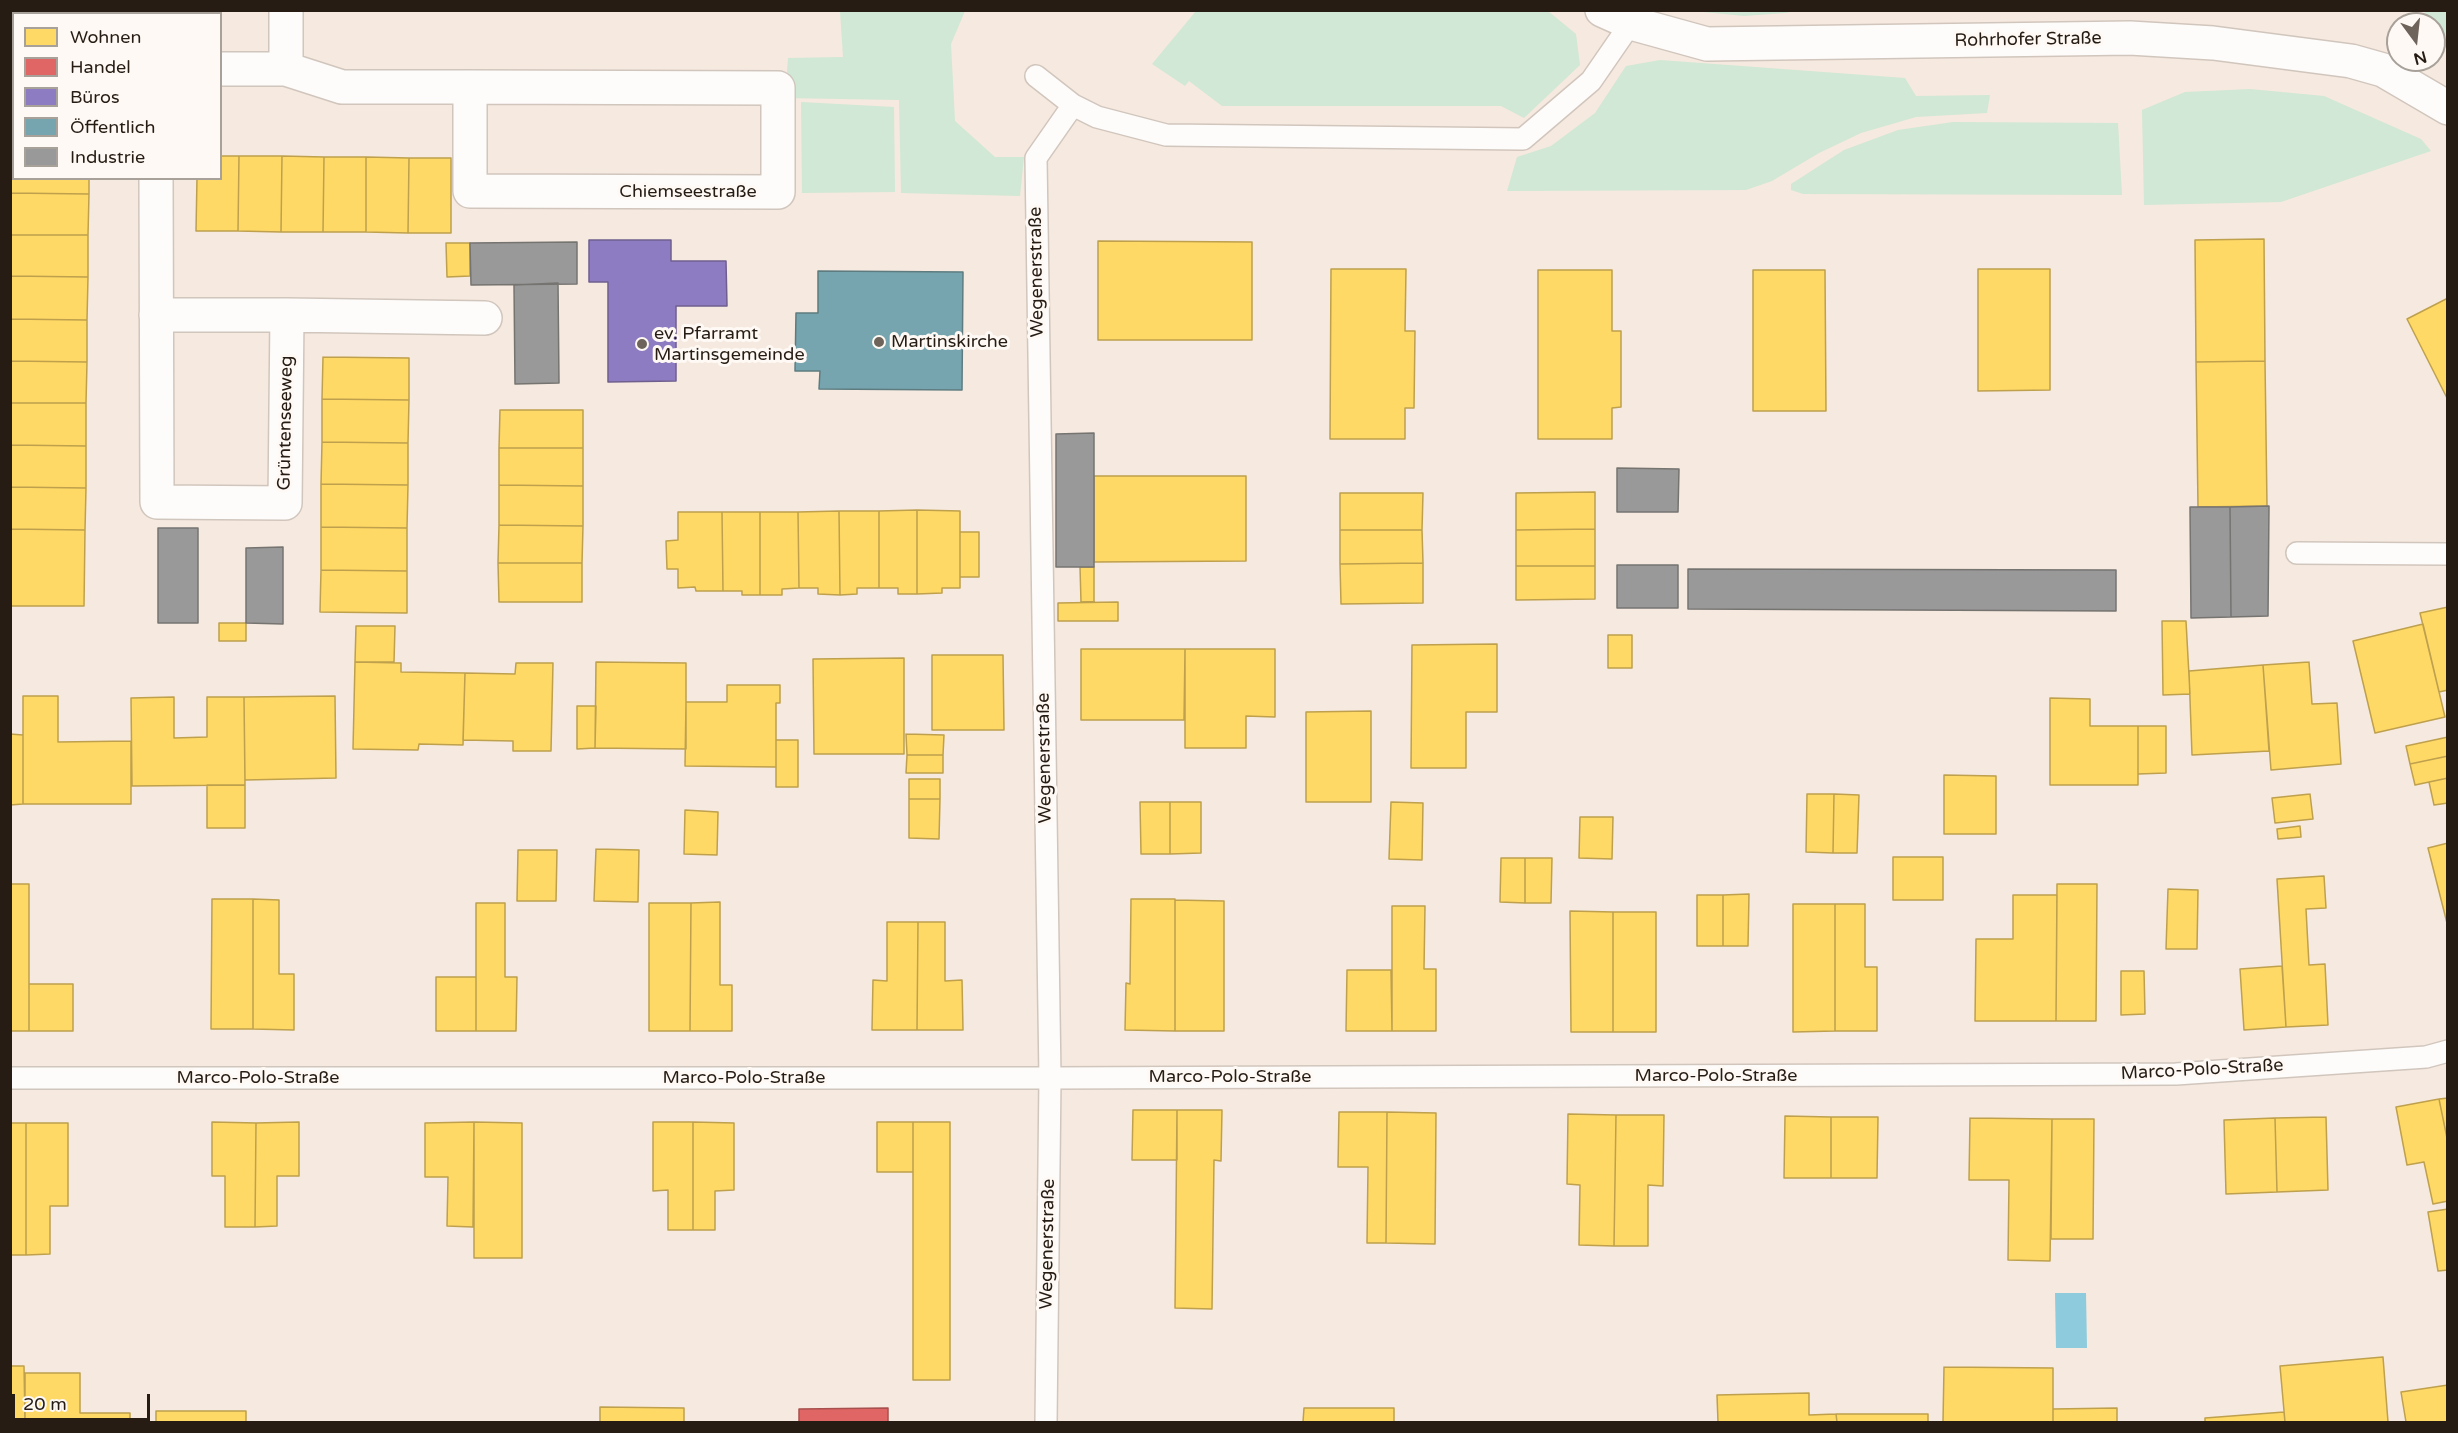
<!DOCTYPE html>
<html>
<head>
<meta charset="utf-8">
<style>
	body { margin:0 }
	#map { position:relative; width:2458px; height:1433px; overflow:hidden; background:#f6e9df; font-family:"Varela Round",sans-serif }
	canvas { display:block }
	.frame { position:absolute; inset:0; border:12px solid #261c14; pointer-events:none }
	.legend { position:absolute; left:12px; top:12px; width:210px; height:168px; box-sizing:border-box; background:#fef9f4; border:2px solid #a8a19a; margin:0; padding:8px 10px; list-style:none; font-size:18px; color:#261c14 }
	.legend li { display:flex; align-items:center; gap:12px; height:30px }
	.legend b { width:30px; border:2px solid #a8a19a }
	.north { position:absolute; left:2386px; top:12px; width:60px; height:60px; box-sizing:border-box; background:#fef9f4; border:2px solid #a8a19a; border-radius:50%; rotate:165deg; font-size:16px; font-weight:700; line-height:24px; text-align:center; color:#261c14 }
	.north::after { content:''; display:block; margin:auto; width:21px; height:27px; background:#6f645b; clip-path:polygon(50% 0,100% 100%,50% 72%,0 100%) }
	.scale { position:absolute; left:12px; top:1394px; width:138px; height:27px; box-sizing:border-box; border:3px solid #261c14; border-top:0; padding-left:8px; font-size:18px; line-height:21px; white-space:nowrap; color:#261c14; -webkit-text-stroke:4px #fef9f4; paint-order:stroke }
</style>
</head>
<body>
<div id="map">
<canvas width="2458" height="1433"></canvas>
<div class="frame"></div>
<ul class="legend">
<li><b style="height:16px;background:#ffd966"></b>Wohnen</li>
<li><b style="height:16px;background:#e06666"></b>Handel</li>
<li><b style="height:16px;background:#8e7cc3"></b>Büros</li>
<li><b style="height:16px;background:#76a5af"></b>Öffentlich</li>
<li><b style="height:16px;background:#999"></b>Industrie</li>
</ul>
<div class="north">N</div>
<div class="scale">20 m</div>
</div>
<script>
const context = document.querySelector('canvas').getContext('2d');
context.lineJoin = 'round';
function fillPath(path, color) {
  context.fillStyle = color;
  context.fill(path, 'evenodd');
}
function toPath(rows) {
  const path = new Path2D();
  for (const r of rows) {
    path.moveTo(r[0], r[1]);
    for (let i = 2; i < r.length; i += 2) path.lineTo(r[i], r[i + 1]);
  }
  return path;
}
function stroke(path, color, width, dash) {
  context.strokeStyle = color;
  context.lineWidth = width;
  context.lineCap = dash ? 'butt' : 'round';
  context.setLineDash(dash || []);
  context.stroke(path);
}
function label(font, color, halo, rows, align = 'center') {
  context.font = font + ' "Varela Round",sans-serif';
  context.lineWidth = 6;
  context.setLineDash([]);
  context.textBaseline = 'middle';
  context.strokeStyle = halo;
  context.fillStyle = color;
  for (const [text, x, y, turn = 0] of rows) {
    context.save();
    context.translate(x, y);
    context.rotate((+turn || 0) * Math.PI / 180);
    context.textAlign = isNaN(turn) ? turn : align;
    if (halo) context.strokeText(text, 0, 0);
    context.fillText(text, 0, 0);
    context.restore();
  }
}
fillPath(toPath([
	[840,11,965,11,951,44,955,121,995,157,1024,157,1020,196,901,193,899,100,785,98,788,58,843,57],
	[1548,11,1576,34,1580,65,1524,118,1501,106,1222,106,1189,81,1185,86,1152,64,1196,11],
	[1693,11,1796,11,1785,13,1744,16],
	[2448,11,2448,49,2447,49,2434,40,2434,24,2418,24,2425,12],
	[1660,60,1905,78,1916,96,1990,95,1987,113,1916,117,1861,133,1819,153,1772,181,1746,190,1507,191,1517,157,1551,146,1595,113,1626,66],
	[2250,89,2324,96,2421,139,2431,151,2281,202,2144,205,2142,110,2185,92],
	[801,102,894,107,895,192,802,193],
	[1953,122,2118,123,2122,195,1803,194,1791,190,1791,184,1844,150,1898,130]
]), '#d0e8d5');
fillPath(toPath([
	[2055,1293,2086,1293,2087,1348,2056,1348]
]), '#8eccdd');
const homes = toPath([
	[10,108,14,108,14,150,10,150,10,108],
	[10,150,14,150,14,178,89,178,89,194,10,193,10,150],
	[220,156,239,156,238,231,196,231,197,178,220,178,220,156],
	[239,156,282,156,281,232,238,231,239,156],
	[282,156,324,157,323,232,281,232,282,156],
	[324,157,366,157,366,232,323,232,324,157],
	[366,157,409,158,408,233,366,232,366,157],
	[409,158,451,158,451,233,408,233,409,158],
	[10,193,89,194,88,235,10,235,10,193],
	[10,235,88,235,88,277,10,276,10,235],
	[2264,239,2265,361,2196,362,2195,240,2264,239],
	[1098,241,1252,242,1252,340,1098,340,1098,241],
	[446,243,470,243,470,276,447,277,446,243],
	[1331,269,1406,269,1405,331,1415,331,1414,408,1405,408,1405,439,1330,439,1331,269],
	[1978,269,2050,269,2050,390,1978,391,1978,269],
	[1538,270,1612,270,1612,331,1621,331,1621,407,1612,408,1612,439,1538,439,1538,270],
	[1753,270,1825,270,1826,411,1753,411,1753,270],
	[10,276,88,277,87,320,10,319,10,276],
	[2448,298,2448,400,2407,319,2448,298],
	[10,319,87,320,87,362,10,361,10,319],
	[323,357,409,358,409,400,322,399,323,357],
	[10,361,87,362,86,403,10,403,10,361],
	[2265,361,2267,506,2198,507,2196,362,2265,361],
	[322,399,409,400,408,443,322,442,322,399],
	[10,403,86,403,86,446,10,445,10,403],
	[500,410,583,410,583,448,499,448,500,410],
	[322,442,408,443,408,485,321,484,322,442],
	[10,445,86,446,86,488,10,487,10,445],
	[499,448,583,448,583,486,499,485,499,448],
	[1094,476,1246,476,1246,561,1094,562,1094,476],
	[321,484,408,485,407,528,321,527,321,484],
	[499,485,583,486,583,526,499,525,499,485],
	[10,487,86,488,85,530,10,529,10,487],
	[1595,492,1595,529,1516,530,1516,493,1595,492],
	[1340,493,1423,493,1422,530,1340,530,1340,493],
	[917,510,960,511,960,588,942,588,942,593,917,594,917,510],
	[917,510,917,594,898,594,898,588,879,588,879,511,917,510],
	[839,511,840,595,818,594,818,588,799,588,798,512,839,511],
	[839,511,879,511,879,588,857,588,857,594,840,595,839,511],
	[678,512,722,512,723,591,696,591,695,587,678,588,678,569,667,569,666,541,678,540,678,512],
	[722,512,760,512,760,595,742,595,742,591,723,591,722,512],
	[760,512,798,512,799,588,782,589,782,595,760,595,760,512],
	[499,525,583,526,582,563,498,563,499,525],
	[321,527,407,528,407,571,321,570,321,527],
	[10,529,85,530,84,606,10,606,10,529],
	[1595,529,1595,566,1516,566,1516,530,1595,529],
	[1340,530,1422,530,1423,563,1340,564,1340,530],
	[960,532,979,532,979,577,960,577,960,532],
	[498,563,582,563,582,602,499,602,498,563],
	[1423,563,1423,603,1341,604,1340,564,1423,563],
	[1516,566,1595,566,1595,599,1516,600,1516,566],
	[1080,567,1094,567,1094,602,1081,602,1080,567],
	[321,570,407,571,407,613,320,612,321,570],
	[1118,602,1118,621,1058,621,1058,603,1118,602],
	[2448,607,2448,690,2439,692,2420,613,2448,607],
	[2162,621,2186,621,2190,694,2163,695,2162,621],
	[219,623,246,623,246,641,219,641,219,623],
	[2423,624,2445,717,2375,733,2353,641,2423,624],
	[356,626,395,626,394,662,355,662,356,626],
	[1608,635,1632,635,1632,668,1608,668,1608,635],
	[1497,644,1497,712,1466,712,1466,768,1411,768,1412,645,1497,644],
	[1081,649,1185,649,1184,720,1081,720,1081,649],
	[1185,649,1275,649,1275,717,1246,716,1246,748,1185,748,1185,649],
	[932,655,1003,655,1004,730,932,730,932,655],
	[904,658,904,754,814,754,813,659,904,658],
	[355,662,401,663,401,672,465,673,463,745,419,744,418,750,353,749,355,662],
	[596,662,686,663,686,749,595,748,596,662],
	[2309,662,2312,704,2337,703,2341,764,2271,770,2263,665,2309,662],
	[516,663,553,663,551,751,513,751,513,741,463,740,465,673,515,674,516,663],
	[2263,665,2269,751,2192,755,2189,671,2263,665],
	[727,685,780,685,780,703,776,703,776,767,685,766,686,702,727,702,727,685],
	[23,696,58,696,58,742,131,741,131,804,23,804,23,696],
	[335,696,336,778,245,780,244,697,335,696],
	[174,697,174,738,207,737,207,697,244,697,245,785,132,786,131,698,174,697],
	[2050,698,2090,699,2090,726,2138,726,2138,785,2050,785,2050,698],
	[577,706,596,706,595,748,577,749,577,706],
	[1371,711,1371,802,1306,802,1306,712,1371,711],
	[2138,726,2166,726,2166,773,2138,774,2138,726],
	[10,734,23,735,23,804,10,805,10,734],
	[906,734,944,735,943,755,907,755,906,734],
	[2448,737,2448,756,2410,764,2406,746,2448,737],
	[776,740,798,740,798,787,776,787,776,740],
	[907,755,943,755,943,773,906,773,907,755],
	[2448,756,2448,778,2415,785,2410,764,2448,756],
	[1944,775,1996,776,1996,834,1944,834,1944,775],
	[2448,778,2448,803,2434,805,2429,782,2448,778],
	[909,779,940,779,940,799,909,799,909,779],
	[207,785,245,785,245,828,207,828,207,785],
	[1807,794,1834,794,1833,853,1806,852,1807,794],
	[1834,794,1859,795,1857,853,1833,853,1834,794],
	[2310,794,2313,819,2275,823,2272,798,2310,794],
	[909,799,940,799,939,839,909,838,909,799],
	[1140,802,1170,802,1170,854,1141,854,1140,802],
	[1170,802,1201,802,1201,853,1170,854,1170,802],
	[1391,802,1423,803,1422,860,1389,859,1391,802],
	[685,810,718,812,717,855,684,854,685,810],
	[1580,817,1613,817,1612,859,1579,858,1580,817],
	[2300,826,2301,837,2278,839,2277,829,2300,826],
	[2448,843,2448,927,2428,848,2448,843],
	[596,849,639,850,638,902,594,901,596,849],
	[518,850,557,850,556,901,517,901,518,850],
	[1893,857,1943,857,1943,900,1893,900,1893,857],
	[1501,858,1525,858,1525,903,1500,902,1501,858],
	[1525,858,1552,858,1551,903,1525,903,1525,858],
	[2324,876,2326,908,2306,909,2309,965,2325,964,2328,1025,2286,1027,2277,879,2324,876],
	[10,884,29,884,29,1031,10,1031,10,884],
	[2057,884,2097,884,2096,1021,2056,1021,2057,884],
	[2168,889,2198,890,2197,949,2166,949,2168,889],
	[1749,894,1748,946,1723,946,1723,895,1749,894],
	[1697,895,1723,895,1723,946,1697,946,1697,895],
	[2013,895,2057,895,2056,1021,1975,1021,1976,939,2013,939,2013,895],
	[212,899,253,899,253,1029,211,1029,212,899],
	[253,899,279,900,279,974,294,974,294,1030,253,1029,253,899],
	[1131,899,1175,899,1175,1031,1125,1030,1126,983,1130,984,1131,899],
	[1175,900,1224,901,1224,1031,1175,1031,1175,900],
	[720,902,720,985,732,985,732,1031,690,1031,691,903,720,902],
	[476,903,505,903,505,977,517,977,516,1031,476,1031,476,903],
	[649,903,691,903,690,1031,649,1031,649,903],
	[1793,904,1835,904,1835,1031,1793,1032,1793,904],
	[1835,904,1865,904,1865,967,1877,967,1877,1031,1835,1031,1835,904],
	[1392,906,1425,906,1424,969,1436,969,1436,1031,1392,1031,1392,906],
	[1570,911,1613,912,1613,1032,1571,1032,1570,911],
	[1613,912,1656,912,1656,1032,1613,1032,1613,912],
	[887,922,918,922,917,1030,872,1030,873,980,887,981,887,922],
	[918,922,945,922,945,981,962,980,963,1030,917,1030,918,922],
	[2282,966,2286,1027,2244,1030,2240,969,2282,966],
	[1347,970,1391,970,1392,1031,1346,1031,1347,970],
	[2121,971,2144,971,2145,1014,2121,1015,2121,971],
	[436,977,476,977,476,1031,436,1031,436,977],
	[29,984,73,984,73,1031,29,1031,29,984],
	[2448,1098,2448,1143,2439,1099,2448,1098],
	[2439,1099,2448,1143,2448,1201,2433,1204,2424,1162,2407,1165,2396,1107,2439,1099],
	[1133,1110,1177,1110,1177,1160,1132,1160,1133,1110],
	[1177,1110,1222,1110,1221,1161,1214,1160,1212,1309,1175,1308,1177,1110],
	[1339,1112,1387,1112,1386,1243,1367,1243,1368,1167,1338,1167,1339,1112],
	[1387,1112,1436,1113,1435,1244,1386,1243,1387,1112],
	[1568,1114,1616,1115,1614,1246,1579,1245,1580,1185,1567,1184,1568,1114],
	[1616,1115,1664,1115,1663,1186,1648,1185,1648,1246,1614,1246,1616,1115],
	[1785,1116,1831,1117,1831,1178,1784,1178,1785,1116],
	[1831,1117,1878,1117,1877,1178,1831,1178,1831,1117],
	[2326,1117,2328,1190,2277,1192,2275,1118,2326,1117],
	[1970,1118,2052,1119,2050,1261,2008,1260,2009,1180,1969,1180,1970,1118],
	[2275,1118,2277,1192,2226,1194,2224,1120,2275,1118],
	[2052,1119,2094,1119,2093,1239,2051,1239,2052,1119],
	[212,1122,256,1123,255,1227,225,1227,225,1176,212,1176,212,1122],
	[299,1122,299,1176,277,1176,277,1226,255,1227,256,1123,299,1122],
	[474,1122,522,1123,522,1258,474,1258,474,1122],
	[474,1122,473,1227,447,1226,448,1177,425,1177,425,1123,474,1122],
	[653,1122,693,1122,693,1230,668,1230,668,1190,653,1191,653,1122],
	[693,1122,734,1123,734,1190,715,1191,715,1230,693,1230,693,1122],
	[877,1122,913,1122,913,1172,877,1172,877,1122],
	[913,1122,950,1122,950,1380,913,1380,913,1122],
	[10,1123,26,1123,26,1255,10,1255,10,1123],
	[26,1123,68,1123,68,1206,50,1206,50,1254,26,1255,26,1123],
	[2448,1209,2448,1270,2438,1271,2428,1212,2448,1209],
	[2383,1357,2388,1422,2285,1422,2280,1366,2383,1357],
	[10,1366,24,1366,25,1422,10,1422,10,1366],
	[1944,1367,2053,1368,2053,1422,1943,1422,1944,1367],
	[25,1373,80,1373,80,1413,130,1413,130,1422,25,1422,25,1373],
	[2448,1385,2448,1422,2406,1422,2401,1392,2448,1385],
	[1809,1393,1809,1415,1836,1414,1837,1422,1718,1422,1717,1395,1809,1393],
	[600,1407,684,1408,684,1422,600,1422,600,1407],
	[1304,1408,1394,1408,1394,1422,1303,1422,1304,1408],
	[2117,1408,2117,1422,2053,1422,2053,1409,2117,1408],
	[156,1411,246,1411,246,1422,156,1422,156,1411],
	[2284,1412,2285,1422,2205,1422,2205,1418,2284,1412],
	[1836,1414,1928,1414,1928,1422,1837,1422,1836,1414]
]);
fillPath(homes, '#ffd966');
stroke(homes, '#bea04d', 1.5);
const shops = toPath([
	[888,1408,888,1422,799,1422,799,1409,888,1408]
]);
fillPath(shops, '#e06666');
stroke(shops, '#a8504d', 1.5);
const offices = toPath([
	[589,240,671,240,671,261,726,261,727,306,676,306,676,381,608,382,608,282,589,282,589,240]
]);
fillPath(offices, '#8e7cc3');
stroke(offices, '#6f5f8e', 1.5);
const public = toPath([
	[818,271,963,272,962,390,819,389,820,371,795,371,796,313,818,313,818,271]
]);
fillPath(public, '#76a5af');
stroke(public, '#5e7c80', 1.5);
const industry = toPath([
	[577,242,577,284,471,285,470,243,577,242],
	[558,283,559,383,515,384,514,285,558,283],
	[1094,433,1094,567,1056,567,1056,434,1094,433],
	[1617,468,1679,469,1678,512,1617,512,1617,468],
	[2269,506,2268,616,2231,617,2230,507,2269,506],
	[2190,507,2230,507,2231,617,2191,618,2190,507],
	[158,528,198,528,198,623,158,623,158,528],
	[283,547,283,624,246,623,246,548,283,547],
	[1617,565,1678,565,1678,608,1617,608,1617,565],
	[1688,569,2116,570,2116,611,1688,609,1688,569]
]);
fillPath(industry, '#999');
stroke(industry, '#767471', 1.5);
const lane = toPath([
	[1036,76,1073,105,1097,117,1166,135,1523,139,1591,81,1631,23],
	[2297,553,2448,554],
	[10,1078,1050,1078,2176,1074,2426,1057,2448,1051],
	[1046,1422,1050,1078,1036,158,1073,105]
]);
const street = toPath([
	[10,68,14,68],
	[220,69,286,69,286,10],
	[286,69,342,87,470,87,778,88,778,192,470,191,470,87],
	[156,178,157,502,285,503,287,315,485,318],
	[156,315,287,315]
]);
const secondary = toPath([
	[1602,10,1631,23,1707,44,2130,38,2213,43,2351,61,2383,70,2448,108]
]);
stroke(lane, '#d1c6bd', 24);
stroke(street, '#d1c6bd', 36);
stroke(secondary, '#d1c6bd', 36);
stroke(lane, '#fefcfa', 21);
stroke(street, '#fefcfa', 33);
stroke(secondary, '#fefcfa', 33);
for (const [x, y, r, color] of [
	[879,342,6,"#6f645b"],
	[642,344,6,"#6f645b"]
]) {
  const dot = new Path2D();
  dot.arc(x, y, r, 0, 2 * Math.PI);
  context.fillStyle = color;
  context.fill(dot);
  stroke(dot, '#fef9f4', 2);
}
label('18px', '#261c14', '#fef9f4', [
	["Rohrhofer Straße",2028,40,-1],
	["Chiemseestraße",688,192],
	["Wegenerstraße",1037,272,-91],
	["Grüntenseeweg",286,423,-89],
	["Wegenerstraße",1045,758,-91],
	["Marco-Polo-Straße",2202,1070,-3],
	["Marco-Polo-Straße",1716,1076],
	["Marco-Polo-Straße",1230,1077],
	["Marco-Polo-Straße",258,1078],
	["Marco-Polo-Straße",744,1078],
	["Wegenerstraße",1048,1244,-89]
]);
label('18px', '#261c14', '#fef9f4', [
	["ev. Pfarramt",654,334],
	["Martinsgemeinde",654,355],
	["Martinskirche",891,342]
], 'left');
</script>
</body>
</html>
